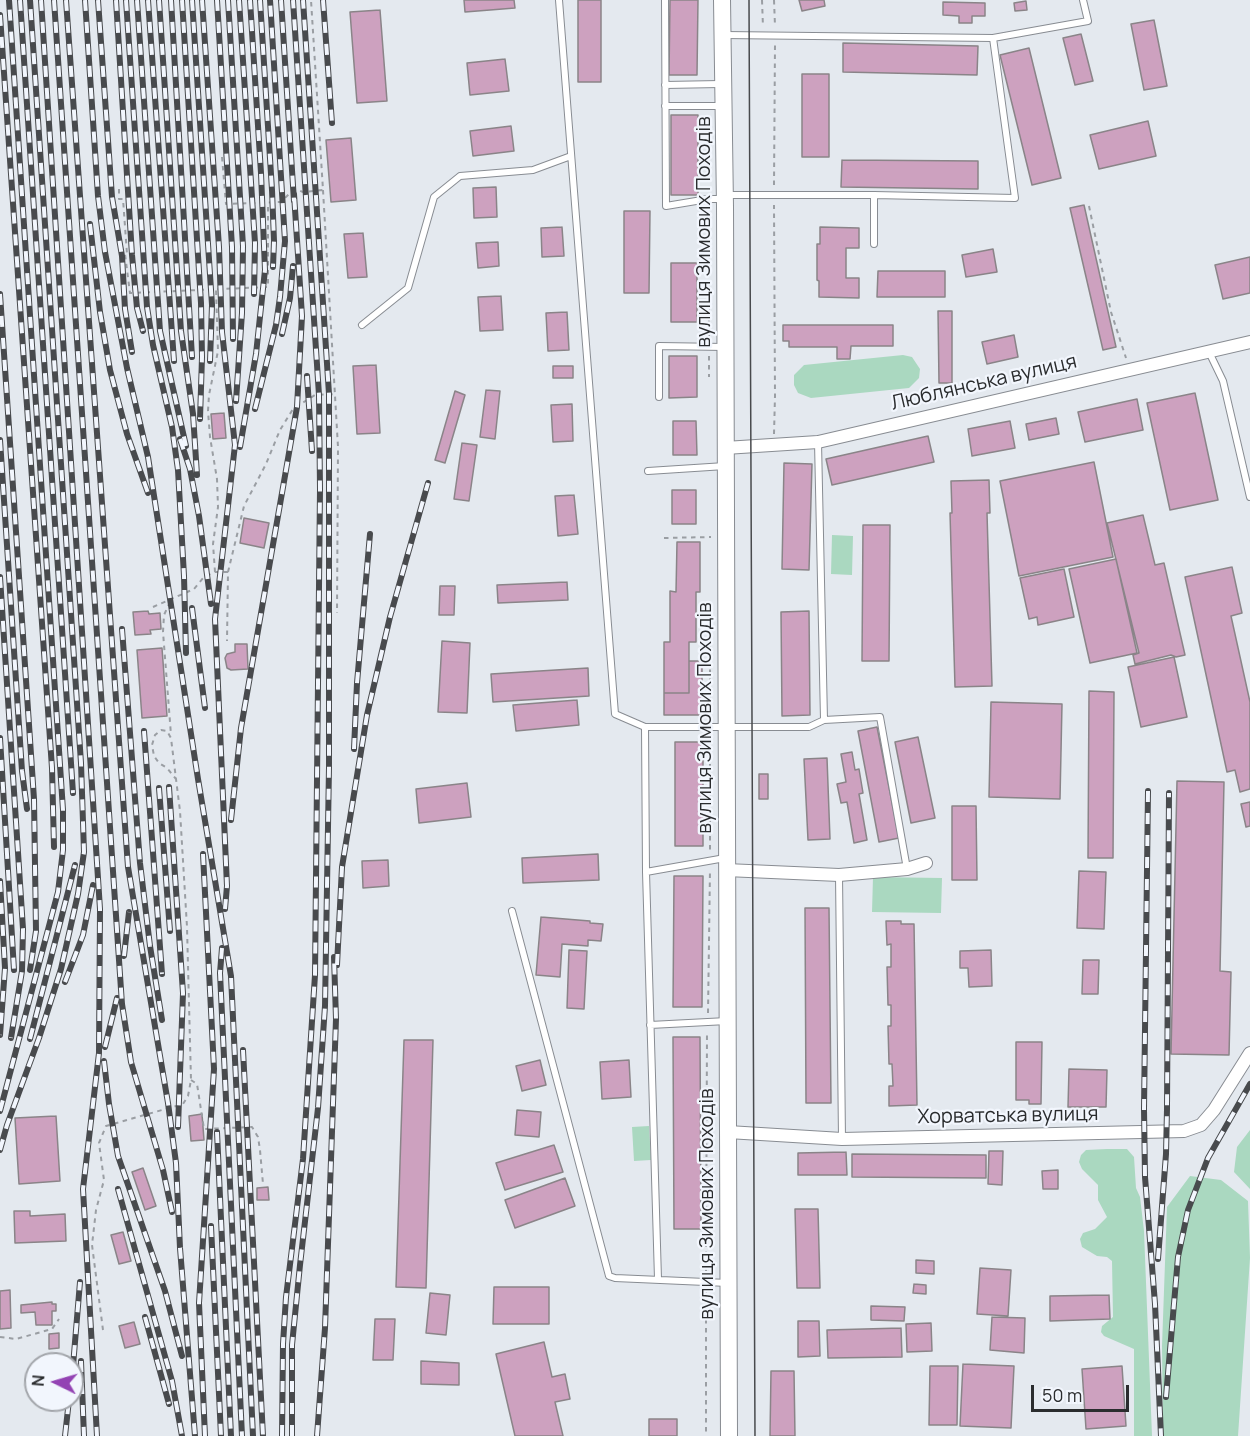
<!DOCTYPE html>
<html>
<head>
<meta charset="utf-8">
<style>
	body { margin:0 }
	#map { position:relative; width:1250px; height:1436px; overflow:hidden; background:#e4e9ef; font-family:Manrope,sans-serif }
	canvas { display:block }
	.north { position:absolute; left:24px; top:1352px; width:60px; height:60px; box-sizing:border-box; background:#f2f6fd; border:2px solid #a2a5aa; border-radius:50%; rotate:275deg; font-size:16px; font-weight:700; line-height:24px; text-align:center; color:#2a2c2e }
	.north::after { content:''; display:block; margin:auto; width:21px; height:27px; background:#9343b3; clip-path:polygon(50% 0,100% 100%,50% 72%,0 100%) }
	.scale { position:absolute; left:1031px; top:1385px; width:98px; height:27px; box-sizing:border-box; border:3px solid #2a2c2e; border-top:0; padding-left:8px; font-size:18px; line-height:21px; white-space:nowrap; color:#2a2c2e; -webkit-text-stroke:4px #f2f6fd; paint-order:stroke }
</style>
</head>
<body>
<div id="map">
<canvas width="1250" height="1436"></canvas>
<div class="north">N</div>
<div class="scale">50 m</div>
</div>
<script>
const context = document.querySelector('canvas').getContext('2d');
context.lineJoin = 'round';
function fillPath(path, color) {
  context.fillStyle = color;
  context.fill(path, 'evenodd');
}
function toPath(rows) {
  const path = new Path2D();
  for (const r of rows) {
    path.moveTo(r[0], r[1]);
    for (let i = 2; i < r.length; i += 2) path.lineTo(r[i], r[i + 1]);
  }
  return path;
}
function stroke(path, color, width, dash) {
  context.strokeStyle = color;
  context.lineWidth = width;
  context.lineCap = dash ? 'butt' : 'round';
  context.setLineDash(dash || []);
  context.stroke(path);
}
function label(font, color, halo, rows, align = 'center') {
  context.font = font + ' Manrope,sans-serif';
  context.lineWidth = 4.5;
  context.setLineDash([]);
  context.textBaseline = 'middle';
  context.strokeStyle = halo;
  context.fillStyle = color;
  for (const [text, x, y, turn = 0] of rows) {
    context.save();
    context.translate(x, y);
    context.rotate((+turn || 0) * Math.PI / 180);
    context.textAlign = isNaN(turn) ? turn : align;
    if (halo) context.strokeText(text, 0, 0);
    context.fillText(text, 0, 0);
    context.restore();
  }
}
fillPath(toPath([
	[903,355,912,357,920,369,919,378,909,388,811,398,798,393,794,385,794,375,804,365],
	[832,535,853,536,852,575,831,574],
	[873,877,942,878,941,913,872,912],
	[649,1126,651,1160,634,1161,632,1127],
	[1250,1130,1250,1189,1234,1172,1237,1147],
	[1107,1149,1127,1149,1134,1157,1136,1188,1140,1197,1144,1231,1152,1436,1134,1436,1134,1349,1104,1336,1101,1332,1102,1326,1113,1317,1112,1261,1107,1257,1097,1256,1082,1247,1080,1239,1083,1233,1095,1229,1107,1217,1098,1200,1098,1185,1082,1169,1079,1162,1081,1155,1086,1150],
	[1190,1176,1221,1180,1248,1201,1250,1258,1238,1436,1163,1436,1162,1346,1167,1207]
]), '#aad8c0');
const building = toPath([
	[464,0,514,0,515,8,465,12,464,0],
	[578,0,601,0,601,82,578,82,578,0],
	[670,0,698,0,697,75,669,75,670,0],
	[799,0,824,0,825,6,802,11,799,0],
	[1026,1,1027,10,1015,11,1014,3,1026,1],
	[943,2,985,3,985,16,972,16,972,23,959,23,959,16,943,15,943,2],
	[380,10,387,101,357,103,350,12,380,10],
	[1154,20,1167,86,1144,90,1131,24,1154,20],
	[1081,34,1093,81,1075,85,1063,38,1081,34],
	[843,43,978,46,977,75,843,72,843,43],
	[1029,48,1061,178,1032,185,1000,55,1029,48],
	[505,59,509,91,470,95,467,63,505,59],
	[802,74,829,74,829,157,802,157,802,74],
	[671,115,698,115,698,195,671,195,671,115],
	[1148,121,1156,156,1099,169,1090,135,1148,121],
	[511,126,514,151,473,156,470,131,511,126],
	[351,138,356,200,331,202,326,140,351,138],
	[842,160,978,161,978,189,841,187,842,160],
	[496,187,497,217,474,218,473,188,496,187],
	[1084,205,1116,347,1103,350,1070,208,1084,205],
	[624,211,650,211,649,293,624,293,624,211],
	[562,227,564,256,542,257,541,228,562,227],
	[820,227,859,228,859,248,846,248,846,278,859,278,859,298,819,297,819,281,817,280,817,244,820,244,820,227],
	[363,233,367,277,348,278,344,234,363,233],
	[498,242,499,266,478,268,476,243,498,242],
	[993,249,997,272,966,277,962,255,993,249],
	[1250,257,1250,293,1223,299,1215,265,1250,257],
	[671,263,697,263,697,322,671,322,671,263],
	[878,271,945,271,945,297,877,297,878,271],
	[501,296,503,330,480,331,478,297,501,296],
	[938,311,952,311,952,383,939,383,938,311],
	[567,312,569,350,548,351,546,313,567,312],
	[783,325,893,325,893,346,851,346,850,359,837,359,837,347,789,347,789,341,783,341,783,325],
	[1014,335,1018,357,987,364,982,342,1014,335],
	[669,356,697,356,697,397,669,398,669,356],
	[376,365,380,433,357,434,353,366,376,365],
	[553,366,573,366,573,378,553,378,553,366],
	[486,390,500,391,495,439,480,437,486,390],
	[455,391,465,395,445,463,435,460,455,391],
	[1195,393,1218,500,1170,510,1147,403,1195,393],
	[1137,399,1143,430,1085,442,1078,412,1137,399],
	[572,404,573,441,553,442,551,405,572,404],
	[224,413,226,438,213,439,211,414,224,413],
	[1056,418,1059,434,1029,440,1026,424,1056,418],
	[673,421,696,421,697,455,673,455,673,421],
	[1010,421,1015,448,972,456,968,429,1010,421],
	[928,436,934,462,832,485,826,459,928,436],
	[462,443,477,445,469,501,454,499,462,443],
	[1094,462,1113,557,1019,576,1000,481,1094,462],
	[784,463,812,464,809,570,782,569,784,463],
	[989,480,990,513,987,513,992,686,955,687,950,513,952,513,951,481,989,480],
	[672,490,696,490,696,524,672,524,672,490],
	[574,495,578,534,558,536,555,496,574,495],
	[1143,515,1155,565,1164,563,1185,655,1176,657,1171,655,1135,664,1133,655,1139,653,1107,523,1143,515],
	[244,518,269,523,264,548,240,543,244,518],
	[863,525,890,525,889,661,862,661,863,525],
	[677,542,700,542,700,592,696,592,696,642,689,642,689,693,664,693,664,642,670,642,670,591,676,592,677,542],
	[1116,559,1137,653,1090,663,1069,569,1116,559],
	[1232,567,1242,613,1231,616,1250,702,1250,789,1240,792,1235,770,1227,772,1185,577,1232,567],
	[1064,569,1074,617,1038,625,1037,617,1029,619,1020,578,1064,569],
	[567,582,568,600,498,603,497,585,567,582],
	[440,586,455,586,454,615,439,615,440,586],
	[148,611,149,614,160,613,161,629,150,630,151,634,135,635,133,612,148,611],
	[809,611,810,715,782,716,781,612,809,611],
	[442,641,470,643,467,713,438,712,442,641],
	[235,644,247,644,248,669,231,670,227,668,225,658,227,654,235,652,235,644],
	[162,648,167,716,142,718,137,650,162,648],
	[1174,657,1187,717,1141,727,1128,667,1174,657],
	[689,661,702,661,702,700,708,700,708,715,664,715,664,693,689,693,689,661],
	[588,668,589,696,493,702,491,674,588,668],
	[1089,691,1114,692,1113,858,1088,858,1089,691],
	[577,700,579,725,516,731,513,705,577,700],
	[991,702,1062,704,1060,799,989,797,991,702],
	[877,727,899,838,879,842,858,731,877,727],
	[918,737,935,818,911,823,895,742,918,737],
	[675,742,703,742,703,846,675,846,675,742],
	[852,752,855,770,859,769,863,793,859,794,867,840,854,843,847,802,841,803,837,784,846,782,841,754,852,752],
	[827,758,830,839,808,840,804,759,827,758],
	[759,774,768,774,768,799,759,799,759,774],
	[1177,781,1224,782,1220,971,1231,972,1229,1055,1171,1054,1177,781],
	[467,783,471,817,419,823,416,789,467,783],
	[1250,802,1250,826,1246,827,1241,804,1250,802],
	[952,806,976,806,977,880,952,880,952,806],
	[598,854,599,880,523,883,522,858,598,854],
	[388,860,389,886,363,888,362,861,388,860],
	[1079,871,1106,872,1104,929,1077,928,1079,871],
	[674,876,703,876,702,1007,673,1007,674,876],
	[805,908,829,908,831,1103,806,1103,805,908],
	[541,917,590,921,590,923,603,924,601,941,588,940,588,946,562,944,560,977,536,975,541,917],
	[886,921,901,921,901,924,914,924,917,1105,889,1106,889,1086,893,1086,892,1064,889,1064,888,1026,891,1026,891,1005,888,1005,887,967,891,967,891,944,887,945,886,921],
	[569,950,587,951,584,1009,567,1008,569,950],
	[991,950,992,986,969,987,968,968,960,968,960,951,991,950],
	[1083,960,1099,960,1098,994,1082,994,1083,960],
	[673,1037,700,1037,701,1229,674,1229,673,1037],
	[404,1040,433,1040,426,1288,396,1287,404,1040],
	[1016,1042,1042,1042,1041,1104,1029,1104,1029,1100,1016,1100,1016,1042],
	[540,1060,546,1085,522,1091,516,1066,540,1060],
	[629,1060,631,1097,602,1099,600,1062,629,1060],
	[1069,1069,1107,1070,1106,1107,1068,1107,1069,1069],
	[517,1110,541,1112,539,1137,515,1135,517,1110],
	[202,1114,204,1140,191,1141,189,1116,202,1114],
	[56,1116,60,1181,19,1184,15,1118,56,1116],
	[554,1145,563,1172,505,1190,496,1163,554,1145],
	[989,1151,1003,1151,1002,1185,988,1184,989,1151],
	[846,1152,847,1175,798,1175,798,1153,846,1152],
	[852,1154,986,1155,986,1178,852,1177,852,1154],
	[143,1168,156,1206,145,1210,132,1172,143,1168],
	[1058,1170,1058,1189,1043,1189,1042,1171,1058,1170],
	[565,1178,575,1206,515,1228,505,1200,565,1178],
	[268,1187,269,1200,257,1200,257,1188,268,1187],
	[795,1209,818,1209,820,1288,797,1288,795,1209],
	[14,1211,30,1211,30,1216,65,1214,66,1241,15,1243,14,1211],
	[123,1232,131,1261,119,1264,111,1235,123,1232],
	[916,1260,934,1261,934,1274,916,1273,916,1260],
	[980,1268,1011,1270,1008,1316,977,1314,980,1268],
	[914,1284,926,1285,926,1294,913,1293,914,1284],
	[494,1287,549,1287,549,1324,493,1324,494,1287],
	[10,1290,11,1328,0,1329,0,1291,10,1290],
	[430,1293,450,1295,446,1335,426,1333,430,1293],
	[1109,1295,1110,1319,1050,1321,1050,1296,1109,1295],
	[52,1302,52,1304,56,1304,56,1311,52,1311,52,1325,36,1325,35,1312,21,1313,21,1305,52,1302],
	[871,1306,905,1307,904,1321,871,1320,871,1306],
	[992,1317,1025,1318,1024,1353,990,1350,992,1317],
	[375,1319,395,1319,393,1360,373,1360,375,1319],
	[798,1321,819,1321,820,1356,798,1357,798,1321],
	[134,1322,140,1344,125,1348,119,1326,134,1322],
	[931,1323,932,1351,907,1352,906,1324,931,1323],
	[901,1328,902,1357,828,1358,827,1330,901,1328],
	[59,1333,59,1348,49,1349,49,1334,59,1333],
	[544,1342,552,1377,565,1374,570,1399,555,1402,563,1436,515,1436,496,1354,544,1342],
	[421,1361,459,1363,459,1385,421,1384,421,1361],
	[963,1364,1014,1366,1011,1428,960,1426,963,1364],
	[930,1366,958,1366,957,1425,929,1425,930,1366],
	[1122,1366,1126,1426,1086,1429,1082,1369,1122,1366],
	[771,1371,794,1371,795,1436,770,1436,771,1371],
	[649,1419,677,1419,677,1436,649,1436,649,1419]
]);
fillPath(building, '#cda1bf');
stroke(building, '#8a8488', 1.5);
const service = toPath([
	[559,0,615,714,645,727,646,872,658,1279],
	[665,0,666,206,708,199,724,199],
	[724,35,993,38],
	[665,85,720,84],
	[665,106,724,106],
	[727,195,874,195,1015,198,993,38,1088,21,1083,0],
	[874,195,874,244],
	[362,325,408,288,434,197,460,176,533,170,571,156],
	[1209,352,1223,381,1250,497],
	[659,397,659,346,725,347],
	[818,442,824,720,880,717,907,869],
	[648,471,725,466],
	[645,727,809,727,824,720],
	[646,872,725,858],
	[839,875,842,1139],
	[512,911,609,1276,615,1278,728,1283],
	[650,1025,727,1021]
]);
const minor = toPath([
	[725,448,818,442,1250,342],
	[726,870,839,875,907,869,926,863],
	[728,1132,842,1139,1184,1131,1201,1125,1214,1110,1250,1053]
]);
const secondary = toPath([
	[722,0,725,206,729,1436]
]);
stroke(service, '#888c92', 8);
stroke(minor, '#888c92', 14);
stroke(secondary, '#888c92', 18);
stroke(toPath([
	[762,0,763,27],
	[774,0,775,26],
	[222,157,226,204,281,202,291,192,298,190,303,192,323,190,311,0],
	[774,185,775,43],
	[119,189,119,199,123,199,127,254,125,254,130,293,268,287,268,203],
	[323,190,338,447,337,613],
	[708,191,708,167],
	[1089,206,1111,312,1126,358],
	[708,209,709,338],
	[709,356,709,377],
	[774,434,775,396,774,205],
	[664,538,711,537],
	[215,572,213,544,218,507,217,479,210,437,208,411,209,395,218,351,216,289],
	[228,572,244,506,266,464,280,430,293,409,315,395,336,394],
	[170,602,164,615,163,632,171,735],
	[153,607,194,589,204,577,215,572,228,572,227,641],
	[710,719,710,644],
	[710,737,710,851],
	[708,1013,710,869],
	[191,1080,197,1084,204,1129,252,1127,258,1137,260,1150,263,1184],
	[706,1274,707,1031],
	[706,1292,706,1436],
	[103,1330,92,1245,96,1210,104,1180,99,1143,106,1126,183,1104,188,1096,191,1080,187,927,180,811,176,779,171,738,167,731,161,730,155,735,152,745,154,756,159,763,167,768,176,779],
	[0,1337,16,1339,52,1329,59,1319]
]), '#9a9ea3', 2, [4.5, 4.5]);
stroke(service, '#fff', 6);
stroke(minor, '#fff', 12);
stroke(secondary, '#fff', 16);
stroke(toPath([
	[749,0,755,1436]
]), '#484a4d', 1.5);
const rail = toPath([
	[20,0,73,793],
	[41,0,100,909,99,1053,83,1189,97,1436],
	[54,0,122,1004,131,1062,163,1170,172,1212],
	[66,0,128,867,168,1103,176,1163,180,1248,195,1436],
	[85,0,98,196,105,252,127,368,148,457,198,779,231,976,253,1436],
	[98,0,112,197,122,256,125,309,132,352],
	[116,0,132,255,137,308,143,331],
	[126,0,147,307,153,345,172,427,178,470,184,576,186,653],
	[137,0,160,331,186,446],
	[148,0,174,361],
	[159,0,181,331,193,414,197,475],
	[171,0,192,357],
	[182,0,201,303,202,357,200,419],
	[192,0,212,305,210,361],
	[202,0,219,247,222,332,235,445,215,619,227,886,225,909],
	[217,0,232,247,233,339],
	[228,0,243,246,242,313,236,401],
	[239,0,255,243,254,294],
	[260,0,272,190,274,241,273,267],
	[281,0,294,201],
	[323,0,332,123],
	[0,15,52,768,54,847],
	[90,224,100,312,110,370,127,434,148,493],
	[0,294,34,799,36,931,30,970],
	[282,334,290,298,293,266],
	[307,376,312,451],
	[255,409,276,325,280,297,285,241,270,0],
	[180,439,190,469,199,516,211,604],
	[0,440,22,771,27,809],
	[240,447,256,354,265,270,261,173,250,0],
	[0,577,23,929,22,971,11,1038],
	[192,608,205,708],
	[122,629,140,863,150,946,162,1020],
	[144,731,162,974],
	[0,738,14,970],
	[354,749,357,683,370,534],
	[169,787,183,993,178,1127],
	[159,788,170,931],
	[1148,791,1144,1109,1145,1177,1155,1304,1161,1436],
	[231,820,241,728,297,407,302,316,294,194],
	[203,854,214,1069,199,1303,205,1436],
	[0,881,5,968,0,1035],
	[222,948,220,973,242,1436],
	[124,956,129,912],
	[337,965,342,867,367,715,390,617,428,483],
	[65,982,83,935,93,885],
	[30,1039,75,865],
	[105,1047,117,998],
	[243,1050,263,1436],
	[104,1061,109,1104,118,1156,165,1291,182,1356],
	[0,1111,58,892,63,850,63,810,9,0],
	[217,1132,231,1436],
	[0,1150,7,1125,39,1038,61,969,78,894,84,852,81,763,30,0],
	[118,1189,172,1381,182,1436],
	[211,1226,221,1436],
	[1158,1259,1166,1154,1167,1109,1169,793],
	[145,1317,169,1404],
	[81,1361,84,1436],
	[72,1378,80,1282],
	[1166,1397,1178,1257,1188,1210,1208,1158,1250,1084],
	[65,1436,69,1400],
	[282,1436,283,1344,286,1297,303,1159,315,975,320,489,319,395,293,0],
	[292,1436,292,1345,300,1265,318,1108,325,1006,329,767,329,394,303,0],
	[317,1436,325,1328,336,1019,334,957]
]);
stroke(rail, '#484a4d', 6);
stroke(rail, '#f2f6fd', 4, [11]);
label('20px', '#2a2c2e', '#f2f6fd', [
	["вулиця Зимових Походів",704,232,-90],
	["Люблянська вулиця",984,383,-13],
	["вулиця Зимових Походів",705,718,-90],
	["Хорватська вулиця",1008,1116,-1],
	["вулиця Зимових Походів",707,1204,-90]
]);
</script>
</body>
</html>
